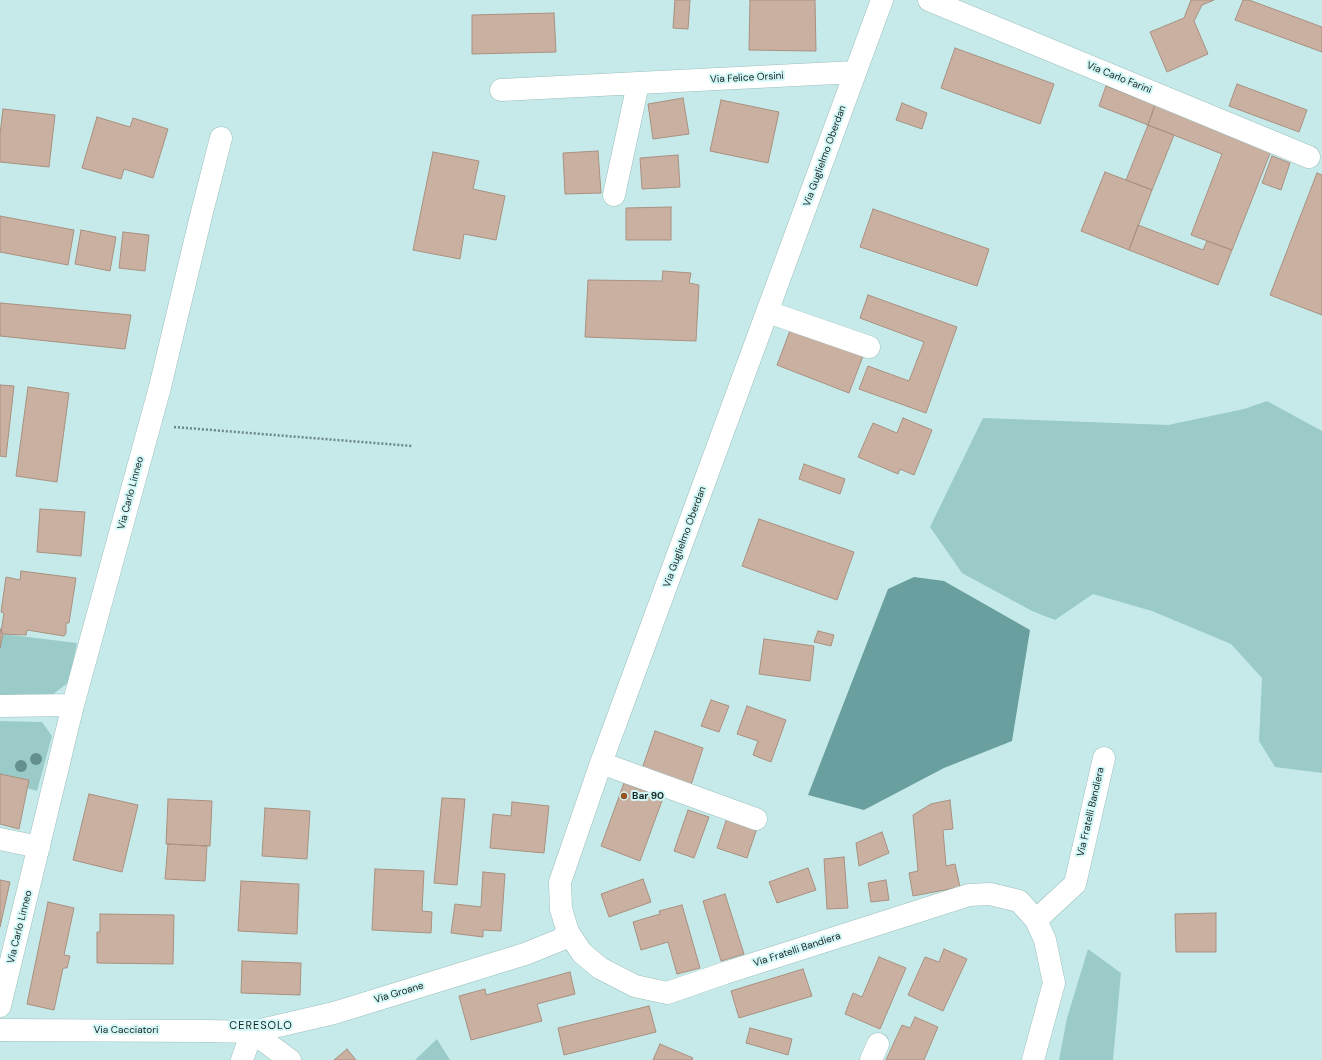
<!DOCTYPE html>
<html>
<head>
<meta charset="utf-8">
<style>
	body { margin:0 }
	canvas { display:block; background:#c5eae9 }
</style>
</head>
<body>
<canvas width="1322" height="1060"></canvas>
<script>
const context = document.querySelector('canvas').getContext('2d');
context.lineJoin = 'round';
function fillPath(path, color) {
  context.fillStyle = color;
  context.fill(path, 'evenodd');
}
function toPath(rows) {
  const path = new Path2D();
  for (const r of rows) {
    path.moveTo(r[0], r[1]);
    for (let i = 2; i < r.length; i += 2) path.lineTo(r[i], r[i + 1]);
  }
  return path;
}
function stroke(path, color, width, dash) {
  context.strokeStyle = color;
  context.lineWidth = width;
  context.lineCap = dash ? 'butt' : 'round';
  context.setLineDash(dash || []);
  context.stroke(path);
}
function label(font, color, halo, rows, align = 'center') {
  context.font = font + ' "DM Sans",sans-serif';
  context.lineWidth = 4;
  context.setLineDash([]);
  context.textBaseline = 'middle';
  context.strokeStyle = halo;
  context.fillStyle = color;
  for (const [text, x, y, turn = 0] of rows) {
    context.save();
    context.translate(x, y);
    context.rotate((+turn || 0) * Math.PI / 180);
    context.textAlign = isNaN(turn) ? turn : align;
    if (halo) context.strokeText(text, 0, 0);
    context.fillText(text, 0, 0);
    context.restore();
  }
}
fillPath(toPath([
	[1267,401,1322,431,1322,773,1275,767,1259,741,1262,678,1231,644,1152,611,1093,594,1055,620,1032,611,962,573,930,527,983,418,1168,425,1244,409],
	[3,634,77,643,69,682,47,699,0,698,0,648],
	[0,721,42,722,52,736,37,791,27,788,29,780,0,774],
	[1088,949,1121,973,1113,1060,1059,1060,1067,1018],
	[437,1039,450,1060,415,1060]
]), '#9bcbc9');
fillPath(toPath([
	[914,577,944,581,1030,630,1012,741,944,768,864,810,808,795,888,589]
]), '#699f9e');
const building = toPath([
	[675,0,690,0,688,29,673,28,675,0],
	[750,0,815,0,816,51,749,50,750,0],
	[1191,0,1214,0,1202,5,1194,21,1208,54,1167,72,1150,32,1184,18,1191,0],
	[1243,0,1249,0,1322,27,1322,52,1235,20,1243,0],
	[554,13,556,52,472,54,472,15,554,13],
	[955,48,1054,84,1040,124,941,88,955,48],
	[1237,84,1307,110,1299,132,1229,106,1237,84],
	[1106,86,1155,105,1148,125,1099,106,1106,86],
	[683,98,689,134,653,139,648,104,683,98],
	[721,100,779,112,768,163,710,151,721,100],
	[902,103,927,113,922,129,896,120,902,103],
	[1155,105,1271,151,1232,250,1191,235,1222,154,1148,125,1155,105],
	[3,109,55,115,49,167,0,162,0,134,3,109],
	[97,117,130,127,133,118,168,129,153,178,124,169,121,179,82,168,97,117],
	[1148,125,1174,135,1152,190,1126,180,1148,125],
	[598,151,601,193,565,194,563,153,598,151],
	[433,152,479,161,473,189,505,196,496,240,464,234,460,259,413,250,433,152],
	[678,155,680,187,642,189,640,158,678,155],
	[1272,156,1290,163,1281,190,1262,183,1272,156],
	[1105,172,1152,190,1129,250,1081,231,1105,172],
	[1317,173,1322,175,1322,315,1270,295,1317,173],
	[671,207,671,240,626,240,626,208,671,207],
	[873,209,989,249,977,286,860,247,873,209],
	[0,216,74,230,68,265,0,252,0,216],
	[1138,225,1203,250,1207,241,1232,250,1218,285,1129,250,1138,225],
	[81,230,116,237,110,271,75,264,81,230],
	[123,232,149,235,145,271,119,268,123,232],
	[663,271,691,273,689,283,699,285,696,341,585,337,588,280,662,281,663,271],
	[868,295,957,327,926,413,859,389,868,366,909,381,924,342,860,318,868,295],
	[0,303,131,315,125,349,0,336,0,303],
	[791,328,863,356,849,393,777,365,791,328],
	[0,385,14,386,6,457,0,456,0,385],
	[28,387,69,393,57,482,16,476,28,387],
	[903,418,932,430,914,475,900,469,898,474,858,457,873,423,897,433,903,418],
	[804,464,845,479,840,494,799,479,804,464],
	[40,509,85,512,81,556,37,552,40,509],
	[759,519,854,552,837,600,742,566,759,519],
	[21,571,76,578,69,623,66,623,66,633,64,636,27,630,26,635,3,634,1,632,4,613,1,612,6,577,20,580,21,571],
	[0,629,3,634,0,648,0,629],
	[818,631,834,635,831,646,814,642,818,631],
	[764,639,814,646,810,681,759,674,764,639],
	[711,700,729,706,719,732,701,726,711,700],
	[747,706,786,720,771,762,753,755,758,741,737,734,747,706],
	[655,731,703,748,691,785,642,769,655,731],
	[0,774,29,780,19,829,0,824,0,774],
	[624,783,663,798,640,861,601,846,624,783],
	[89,794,138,805,122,872,73,860,89,794],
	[442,798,465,799,457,885,434,883,442,798],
	[168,799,212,801,210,846,166,844,168,799],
	[950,800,953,829,943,830,946,866,955,864,960,887,913,896,909,873,918,871,913,815,931,804,950,800],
	[512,802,549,806,544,853,490,848,493,814,511,816,512,802],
	[265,808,310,811,307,859,262,856,265,808],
	[688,810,709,817,694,858,674,851,688,810],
	[727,818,757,828,747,858,717,848,727,818],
	[882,832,889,853,859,866,856,843,882,832],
	[168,844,207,846,205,881,165,879,168,844],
	[844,857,848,908,827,909,824,859,844,857],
	[808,868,816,890,777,903,769,882,808,868],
	[375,869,424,871,422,911,432,912,431,933,372,930,375,869],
	[483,872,505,874,501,931,483,930,483,937,451,933,455,904,481,907,483,872],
	[643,879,651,902,609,917,601,894,643,879],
	[0,880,10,882,0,927,0,880],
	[886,880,889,900,871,902,868,883,886,880],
	[241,881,299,884,297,934,238,931,241,881],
	[725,894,744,954,721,961,703,901,725,894],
	[48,902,74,908,64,955,70,956,67,968,63,968,54,1010,27,1004,48,902],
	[682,905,700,968,677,974,668,942,641,950,633,922,660,914,659,911,682,905],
	[1216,913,1216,952,1176,952,1175,914,1216,913],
	[100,914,174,915,173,964,97,963,97,932,100,932,100,914],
	[944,949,967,959,943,1011,908,995,925,957,939,962,944,949],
	[879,957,906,968,880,1029,845,1014,853,993,862,997,879,957],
	[242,961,301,963,300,995,241,993,242,961],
	[803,969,812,996,739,1018,731,991,803,969],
	[570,972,575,994,537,1004,542,1021,471,1040,459,996,485,989,486,995,570,972],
	[649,1006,656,1032,564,1055,558,1028,649,1006],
	[915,1017,938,1027,924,1060,886,1060,902,1025,910,1028,915,1017],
	[750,1028,792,1039,788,1055,746,1043,750,1028],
	[660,1044,693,1058,692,1060,653,1060,660,1044],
	[347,1049,356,1060,334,1060,347,1049]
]);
fillPath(building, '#cab0a0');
stroke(building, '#a99080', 1);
const minor = toPath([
	[882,0,601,763,560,882,561,909,568,932,582,953,600,968,635,986,667,993,725,973,969,895,990,894,1019,901,1036,920,1045,940,1054,983,1033,1060],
	[929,0,1309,157],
	[501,90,855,72],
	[614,195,638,84],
	[768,312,869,347],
	[0,706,73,705],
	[601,763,756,819],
	[0,839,39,847],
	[1036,920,1075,884,1104,758],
	[0,1006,73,705,160,387,201,216,221,138],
	[0,1030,207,1031,252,1032,334,1013,525,954,560,940,568,932],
	[252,1032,290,1060],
	[242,1060,252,1032],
	[871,1060,878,1044]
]);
stroke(minor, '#9bbfbe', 23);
stroke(toPath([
	[174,427,412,446]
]), '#6d8786', 2.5, [2, 2]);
stroke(minor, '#fff', 22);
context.fillStyle = '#64908f';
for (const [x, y] of [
	[36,759],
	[21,766]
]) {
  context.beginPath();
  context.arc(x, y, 6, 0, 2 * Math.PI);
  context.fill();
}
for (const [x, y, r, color] of [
	[624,796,4,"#985624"]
]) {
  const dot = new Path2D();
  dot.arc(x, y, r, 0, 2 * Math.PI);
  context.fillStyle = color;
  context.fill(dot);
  stroke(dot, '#d2f7f6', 1.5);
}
label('10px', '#152323', '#d2f7f6', [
	["Via Felice Orsini",747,78,-3],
	["Via Carlo Farini",1119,78,22],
	["Via Guglielmo Oberdan",825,156,-70],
	["Via Carlo Linneo",131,493,-75],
	["Via Guglielmo Oberdan",685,537,-70],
	["Via Fratelli Bandiera",1091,812,-77],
	["Via Carlo Linneo",20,927,-76],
	["Via Fratelli Bandiera",797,950,-18],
	["Via Groane",399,993,-17],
	["Via Cacciatori",126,1030]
]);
label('bold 10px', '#152323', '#d2f7f6', [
	["Bar 90",632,796]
], 'left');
context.letterSpacing = '1px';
label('11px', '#152323', '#d2f7f6', [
	["CERESOLO",261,1026]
]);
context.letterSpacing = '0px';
</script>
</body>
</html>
